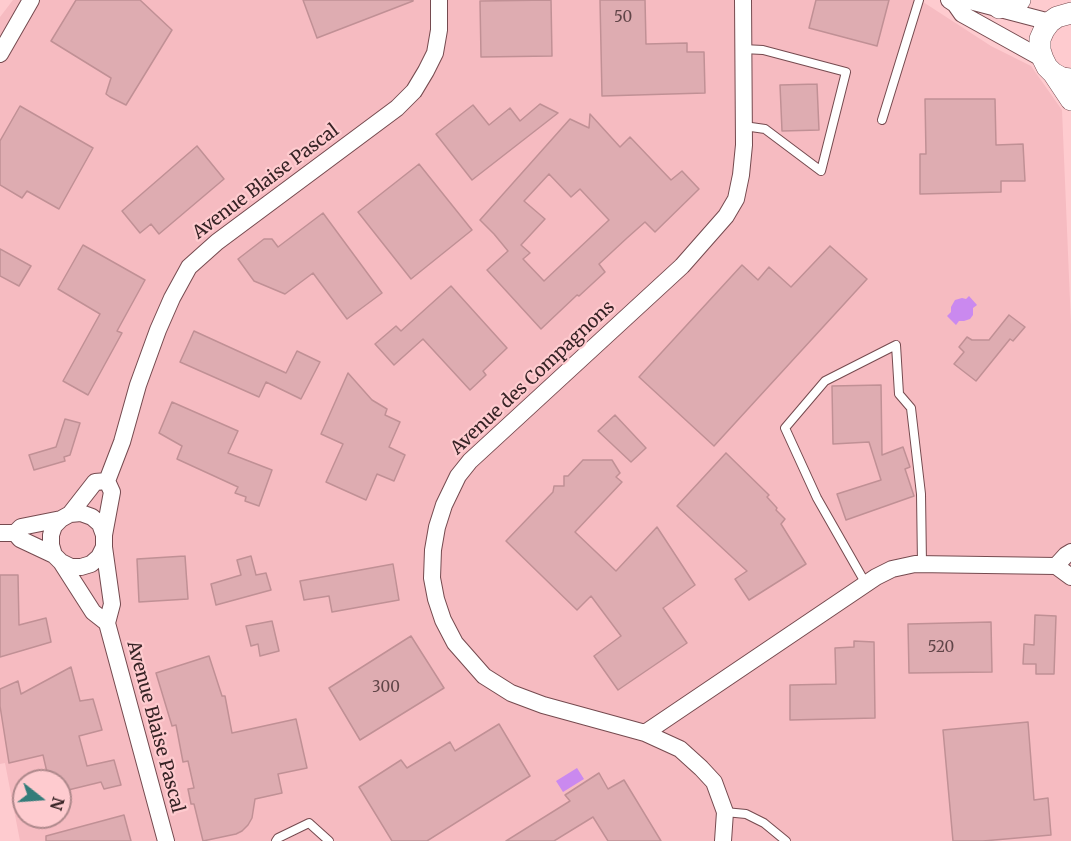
<!DOCTYPE html>
<html>
<head>
<meta charset="utf-8">
<style>
	body { margin:0 }
	#map { position:relative; width:1071px; height:841px; overflow:hidden; background:#fecbcf; font-family:Merriweather,serif }
	canvas { display:block }
	.north { position:absolute; left:12px; top:769px; width:60px; height:60px; box-sizing:border-box; background:#fecbcf; border:2px solid #ae888b; border-radius:50%; rotate:107deg; font-size:16px; font-weight:700; line-height:24px; text-align:center; color:#362325 }
	.north::after { content:''; display:block; margin:auto; width:21px; height:27px; background:#337c7a; clip-path:polygon(50% 0,100% 100%,50% 72%,0 100%) }
</style>
</head>
<body>
<div id="map">
<canvas width="1071" height="841"></canvas>
<div class="north">N</div>
</div>
<script>
const context = document.querySelector('canvas').getContext('2d');
context.lineJoin = 'round';
function fillPath(path, color) {
  context.fillStyle = color;
  context.fill(path, 'evenodd');
}
function toPath(rows) {
  const path = new Path2D();
  for (const r of rows) {
    path.moveTo(r[0], r[1]);
    for (let i = 2; i < r.length; i += 2) path.lineTo(r[i], r[i + 1]);
  }
  return path;
}
function stroke(path, color, width, dash) {
  context.strokeStyle = color;
  context.lineWidth = width;
  context.lineCap = dash ? 'butt' : 'round';
  context.setLineDash(dash || []);
  context.stroke(path);
}
function label(font, color, halo, rows, align = 'center') {
  context.font = font + ' Merriweather,serif';
  context.lineWidth = 4.5;
  context.setLineDash([]);
  context.textBaseline = 'middle';
  context.strokeStyle = halo;
  context.fillStyle = color;
  for (const [text, x, y, turn = 0] of rows) {
    context.save();
    context.translate(x, y);
    context.rotate((+turn || 0) * Math.PI / 180);
    context.textAlign = isNaN(turn) ? turn : align;
    if (halo) context.strokeText(text, 0, 0);
    context.fillText(text, 0, 0);
    context.restore();
  }
}
fillPath(toPath([
	[13,0,920,0,991,46,1031,66,1062,110,1071,325,1071,841,20,841,5,763,0,764,0,17],
	[24,781,60,781,60,817,24,817]
]), '#f6bbc1');
fillPath(toPath([
	[969,296,977,305,973,308,973,315,970,319,964,321,959,321,956,325,947,316,951,312,951,307,955,300,962,298,966,299],
	[577,768,584,779,563,792,556,781]
]), '#ca89ef');
const building = toPath([
	[76,0,140,0,172,30,126,105,110,97,106,94,111,78,51,41,76,0],
	[303,0,413,0,413,1,317,38,303,0],
	[551,0,552,56,481,57,480,1,551,0],
	[600,0,645,0,646,44,687,43,687,52,704,52,705,93,602,96,600,0],
	[816,0,889,0,877,46,809,28,816,0],
	[817,84,819,130,782,131,780,85,817,84],
	[925,99,995,99,996,145,1023,144,1025,181,1001,181,1001,192,920,194,920,154,926,154,925,99],
	[540,104,558,113,472,180,436,134,473,105,489,125,510,108,520,121,540,104],
	[20,106,93,148,59,209,27,191,22,198,0,185,0,141,20,106],
	[590,114,620,147,630,137,671,180,682,171,699,189,655,232,645,222,627,238,599,264,605,272,579,296,577,295,541,329,487,270,508,251,494,234,480,220,570,119,589,128,590,114],
	[549,174,571,197,580,189,609,220,544,281,523,259,530,253,521,245,545,219,524,201,549,174],
	[197,146,224,179,159,234,151,224,140,233,122,211,197,146],
	[419,164,472,230,411,279,358,212,419,164],
	[323,213,382,293,347,319,313,273,285,294,254,281,238,259,264,239,272,239,278,247,323,213],
	[83,245,145,280,117,331,122,333,88,395,63,381,100,314,58,289,83,245],
	[830,246,867,279,714,446,639,377,742,265,758,280,769,267,791,287,830,246],
	[0,249,31,266,19,286,0,276,0,249],
	[451,286,507,348,483,371,486,375,470,390,423,339,394,365,375,344,396,326,401,331,451,286],
	[1009,315,1025,327,1013,341,1010,339,976,381,954,364,964,352,959,347,967,337,972,340,989,340,1009,315],
	[194,331,286,373,297,351,320,362,301,399,266,382,259,397,180,362,194,331],
	[348,373,372,400,387,409,385,415,400,422,389,447,405,455,394,481,377,474,366,500,326,482,343,444,321,434,348,373],
	[881,385,882,455,903,447,910,467,905,469,914,496,846,520,837,494,881,480,869,442,833,444,832,386,881,385],
	[172,402,238,431,228,453,272,470,259,506,245,501,246,497,235,493,238,487,177,459,182,446,159,433,172,402],
	[615,415,646,448,631,462,598,431,615,415],
	[65,419,80,423,70,455,64,457,65,461,34,470,29,455,56,447,65,419],
	[726,453,769,495,767,497,777,508,776,510,785,519,781,524,806,564,749,600,735,579,747,571,677,506,726,453],
	[583,460,612,460,620,473,616,477,622,482,575,532,616,571,657,527,695,585,663,608,687,643,618,690,594,656,621,636,591,596,577,610,506,541,553,492,554,486,564,486,564,476,568,476,583,460],
	[185,556,188,599,139,602,137,559,185,556],
	[251,556,256,575,266,573,271,590,216,605,211,584,241,575,237,560,251,556],
	[393,564,399,600,332,612,329,596,304,600,300,581,393,564],
	[0,575,18,575,19,625,46,618,51,642,0,657,0,575],
	[1035,615,1056,616,1054,674,1036,674,1036,664,1023,664,1024,644,1034,645,1035,615],
	[272,621,279,651,260,656,258,644,251,646,246,626,272,621],
	[991,622,992,672,909,673,908,624,991,622],
	[411,636,444,688,360,740,329,688,411,636],
	[854,641,874,642,875,718,790,720,790,685,836,684,835,648,854,647,854,641],
	[209,656,222,696,225,696,232,733,296,719,307,768,278,774,282,793,255,799,252,818,248,825,242,831,236,834,203,841,194,804,191,804,188,789,194,788,188,761,183,762,176,725,172,726,156,673,209,656],
	[71,667,80,701,93,699,102,730,79,736,87,766,114,760,121,785,104,789,101,782,60,792,60,781,49,781,43,755,9,763,0,706,0,689,18,681,21,694,71,667],
	[1028,722,1034,800,1048,798,1051,835,983,841,953,841,943,730,1028,722],
	[499,724,530,776,427,841,392,841,359,787,401,760,407,768,450,742,455,751,499,724],
	[599,773,608,789,624,780,661,841,608,841,593,817,554,841,506,841,570,801,565,795,599,773],
	[124,815,131,841,46,841,46,836,124,815]
]);
fillPath(building, '#deacb1');
stroke(building, '#c09095', 1.5);
const service = toPath([
	[743,49,763,50,846,72,821,171,765,129,744,126],
	[882,120,919,0],
	[866,584,817,498,785,428,825,381,896,345,899,394,911,408,921,494,922,564],
	[725,812,746,814,764,823,786,841],
	[276,841,278,838,309,823,329,841]
]);
const minor = toPath([
	[949,0,955,4,962,14,1043,59],
	[966,0,1050,22],
	[0,54,31,0],
	[70,514,95,482,107,481],
	[0,533,15,533,21,527,61,519],
	[15,533,20,539,54,555],
	[104,535,112,492,107,481,122,442,138,385,158,330,172,298,189,267,217,242,397,108,414,91,426,71,435,53,439,30,439,0],
	[104,547,112,604,107,623,166,841],
	[61,562,71,567,81,567,91,564,99,557,104,547,104,535,100,524,92,517,81,513,70,514,61,519,54,526,51,535,51,545,54,555,61,562,93,612,107,623],
	[1056,566,1066,555,1071,552],
	[645,733,876,577,892,569,915,564,1056,566,1071,577],
	[723,841,725,812,714,782,701,768,680,749,645,733,543,705,511,693,484,676,455,643,443,620,436,599,432,578,433,550,437,527,444,505,458,476,470,461,682,266,726,216,736,199,741,175,744,145,743,0]
]);
const tertiary = toPath([
	[999,8,1020,0],
	[1071,13,1057,17,1050,22,1044,30,1040,39,1040,50,1043,59,1047,67,1053,73,1062,78,1071,79],
	[1053,73,1071,100]
]);
stroke(service, '#754a4f', 10);
stroke(minor, '#754a4f', 18);
stroke(tertiary, '#754a4f', 22);
stroke(service, '#fff', 8);
stroke(minor, '#fff', 16);
stroke(tertiary, '#fff', 21);
label('15px', '#604548', null, [
	["50",623,18],
	["520",941,648],
	["300",386,688]
]);
label('18px', '#362325', '#fecbcf', [
	["Avenue Blaise Pascal",266,182,-37],
	["Avenue des Compagnons",533,378,-43],
	["Avenue Blaise Pascal",155,727,75]
]);
</script>
</body>
</html>
